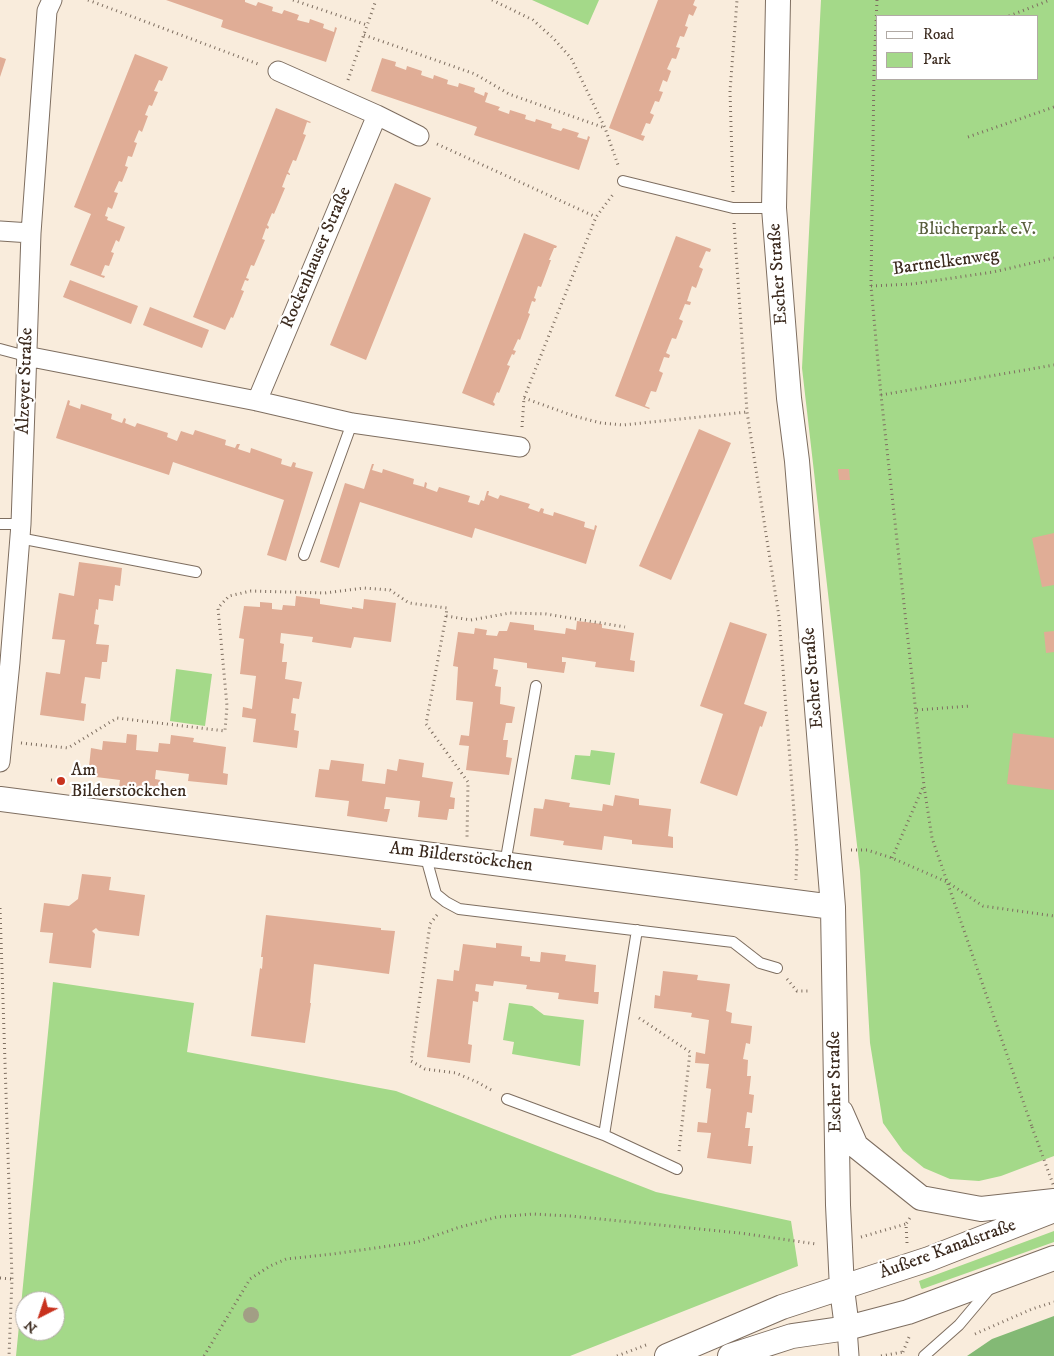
<!DOCTYPE html>
<html>
<head>
<meta charset="utf-8">
<style>
	body { margin:0 }
	#map { position:relative; width:1054px; height:1356px; overflow:hidden; background:#f9ecdc; font-family:"IM FELL DW Pica",serif }
	canvas { display:block }
	.legend { position:absolute; left:876px; top:15px; width:162px; height:65px; box-sizing:border-box; background:#fff; border:1px solid #b1aaa5; margin:0; padding:6px 9px; list-style:none; font-size:15px; color:#3b2a1e }
	.legend li { display:flex; align-items:center; gap:10px; height:25px }
	.legend b { width:25px; border:1px solid #b1aaa5 }
	.north { position:absolute; left:15px; top:1291px; width:50px; height:50px; box-sizing:border-box; background:#fff; border:1px solid #b1aaa5; border-radius:50%; rotate:221deg; font-size:14px; font-weight:700; line-height:20px; text-align:center; color:#3b2a1e }
	.north::after { content:''; display:block; margin:auto; width:18px; height:22px; background:#c8321e; clip-path:polygon(50% 0,100% 100%,50% 72%,0 100%) }
</style>
</head>
<body>
<div id="map">
<canvas width="1054" height="1356"></canvas>
<ul class="legend">
<li><b style="height:6px;background:#fff"></b>Road</li>
<li><b style="height:14px;background:#a4d989"></b>Park</li>
</ul>
<div class="north">N</div>
</div>
<script>
const context = document.querySelector('canvas').getContext('2d');
context.lineJoin = 'round';
function fillPath(path, color) {
  context.fillStyle = color;
  context.fill(path, 'evenodd');
}
function toPath(rows) {
  const path = new Path2D();
  for (const r of rows) {
    path.moveTo(r[0], r[1]);
    for (let i = 2; i < r.length; i += 2) path.lineTo(r[i], r[i + 1]);
  }
  return path;
}
function stroke(path, color, width, dash) {
  context.strokeStyle = color;
  context.lineWidth = width;
  context.lineCap = dash ? 'butt' : 'round';
  context.setLineDash(dash || []);
  context.stroke(path);
}
function label(font, color, halo, rows, align = 'center') {
  context.font = font + ' "IM FELL DW Pica",serif';
  context.lineWidth = 4.5;
  context.setLineDash([]);
  context.textBaseline = 'middle';
  context.strokeStyle = halo;
  context.fillStyle = color;
  for (const [text, x, y, turn = 0] of rows) {
    context.save();
    context.translate(x, y);
    context.rotate((+turn || 0) * Math.PI / 180);
    context.textAlign = isNaN(turn) ? turn : align;
    if (halo) context.strokeText(text, 0, 0);
    context.fillText(text, 0, 0);
    context.restore();
  }
}
fillPath(toPath([
	[532,0,599,0,588,25],
	[821,0,1054,0,1054,1156,1001,1176,979,1181,950,1179,924,1168,903,1151,883,1123,870,1043,860,871,802,368],
	[878,16,1038,16,1038,79,878,79],
	[176,669,212,674,205,726,170,721],
	[591,750,615,753,610,785,571,779,575,755,590,756],
	[53,982,194,1003,187,1052,396,1091,656,1192,791,1221,798,1266,570,1356,16,1356],
	[25,1301,55,1301,55,1331,25,1331],
	[509,1003,532,1006,544,1015,584,1020,580,1066,512,1054,514,1042,503,1040],
	[1054,1231,1054,1242,922,1289,921,1288,919,1281]
]), '#a4d989');
fillPath(toPath([
	[1054,1316,1054,1356,967,1356,992,1339]
]), '#83b975');
fillPath(toPath([
	[166,0,245,0,245,2,256,6,258,2,273,7,272,11,282,14,284,10,299,15,297,20,309,23,310,19,324,24,323,28,334,32,335,27,337,28,326,62,221,27,223,20],
	[658,0,695,0,693,5,697,7,693,16,689,14,685,26,688,27,684,37,680,36,676,47,680,48,676,59,672,58,667,69,671,71,667,82,663,80,659,91,663,92,659,102,655,101,650,113,654,115,650,124,646,123,641,135,645,136,643,141,609,128],
	[135,54,168,67,162,81,159,80,154,91,158,92,152,106,149,105,145,115,148,116,142,132,139,130,134,142,137,143,132,157,128,156,125,166,128,167,122,182,119,181,114,192,118,193,112,209,108,207,105,216,108,217,107,220,125,227,119,242,116,240,111,252,114,253,109,266,105,265,101,275,105,276,104,278,70,265,91,214,74,207],
	[0,57,6,59,0,77],
	[382,58,396,62,395,66,406,70,407,66,422,71,421,75,433,79,434,75,448,80,447,84,458,87,459,83,475,88,474,92,484,96,485,92,488,93,485,102,500,107,498,110,509,114,510,110,526,115,525,119,535,122,536,119,552,124,551,128,561,131,563,128,579,133,577,137,587,140,588,136,590,137,579,170,474,135,477,127,371,91],
	[276,108,311,122,310,123,307,122,303,134,306,135,296,161,293,160,288,172,290,174,290,175,287,174,282,187,285,188,274,214,272,213,267,225,269,227,268,229,266,228,262,239,265,240,254,266,251,265,246,278,249,279,248,281,245,280,241,290,244,291,233,318,231,317,225,330,193,317],
	[395,183,431,198,366,360,330,345],
	[524,233,557,246,556,248,554,248,549,260,551,260,541,287,538,286,534,298,536,299,535,302,532,301,528,313,530,314,520,340,518,339,513,350,516,351,514,355,512,354,507,365,510,366,499,393,497,392,493,402,495,404,494,406,462,393],
	[676,236,711,249,710,252,706,251,699,267,703,269,696,288,692,286,687,301,691,302,690,305,685,304,679,319,683,321,676,339,672,338,666,353,670,355,669,358,664,357,659,371,663,373,656,392,651,391,645,406,650,408,649,409,615,396],
	[70,280,138,306,131,324,63,297],
	[150,307,209,330,202,348,143,325],
	[68,400,70,401,69,405,80,409,81,404,112,414,111,419,122,423,124,418,126,419,125,423,135,427,137,423,168,433,167,437,177,441,181,431,193,435,195,430,226,440,225,445,235,448,237,444,240,444,238,449,250,453,251,448,282,459,281,464,291,467,293,462,296,463,295,467,313,472,286,561,267,555,284,500,173,462,169,475,56,438],
	[699,429,731,443,671,580,639,566],
	[372,464,374,464,372,470,382,473,383,469,414,479,413,484,424,487,425,482,427,483,426,488,437,492,439,487,470,496,468,502,479,505,481,500,484,501,487,491,489,491,488,495,498,499,500,495,530,504,528,508,539,512,541,508,544,509,543,513,553,516,554,512,585,522,584,527,594,530,595,525,597,526,586,564,475,528,472,538,360,502,339,568,320,562,345,483,364,489],
	[838,469,849,469,850,480,839,480],
	[1054,533,1054,585,1042,587,1032,538],
	[79,562,122,568,120,586,115,585,113,601,99,599,98,610,96,609,94,624,99,625,96,644,109,645,107,662,102,662,100,679,85,677,81,703,86,704,84,721,40,715,46,672,60,674,65,640,52,639,59,593,74,596],
	[296,596,320,599,320,604,352,609,352,607,363,609,364,599,396,603,391,642,354,637,351,648,312,642,313,637,281,633,280,643,284,644,282,662,287,662,285,679,302,682,299,699,293,698,291,713,296,714,294,730,299,731,297,748,253,742,256,719,242,717,243,707,252,709,256,676,240,674,244,639,239,638,244,606,260,607,260,602,272,603,272,609,282,610,283,605,295,606],
	[577,621,602,624,602,628,634,633,630,660,635,661,634,672,595,667,596,662,562,657,562,662,566,662,564,673,527,668,527,663,494,658,493,669,498,670,495,686,501,687,500,704,515,707,512,723,506,723,503,740,508,740,506,757,512,758,509,775,466,770,469,746,459,745,461,735,469,736,473,702,456,700,458,667,453,666,458,632,474,634,475,628,487,630,486,635,497,636,499,631,507,631,510,622,534,625,534,630,565,634,566,628,576,630],
	[730,622,767,634,744,704,767,712,762,727,760,726,737,796,700,783,723,714,700,706],
	[1054,631,1054,652,1046,653,1044,632],
	[1013,733,1054,738,1054,790,1007,784],
	[127,734,137,735,136,750,158,752,159,743,170,744,171,735,194,738,193,742,226,747,223,773,228,774,227,785,188,781,189,774,156,770,155,779,160,780,158,792,119,787,120,780,88,776,91,748,102,750,103,741,126,743],
	[399,759,424,763,422,777,453,782,450,797,455,798,454,809,449,809,447,820,418,817,420,801,386,797,384,809,390,809,387,822,347,816,349,801,315,797,319,769,329,770,331,760,364,764,362,781,385,784,387,769,397,771],
	[615,795,639,799,639,805,671,809,668,836,673,837,673,848,632,844,632,840,604,836,602,850,563,845,564,841,530,836,534,808,543,809,545,799,570,803,569,807,602,811,603,804,613,806],
	[82,874,111,877,109,890,145,895,139,936,99,931,96,928,92,931,95,934,91,968,49,963,53,933,40,932,44,903,69,906,78,899],
	[266,915,381,928,381,930,395,931,389,974,314,964,310,1003,311,1003,305,1043,251,1036,260,968,262,969,263,957,261,957],
	[496,943,522,946,521,956,530,957,530,961,540,962,541,952,566,955,565,961,596,965,594,992,599,992,598,1004,558,999,559,993,526,989,527,985,494,981,493,986,476,984,475,991,479,992,478,1002,473,1001,468,1044,472,1045,470,1063,427,1057,437,979,453,981,454,970,459,971,463,944,496,948],
	[663,971,698,975,697,980,730,984,726,1011,732,1013,731,1023,752,1026,750,1044,746,1043,743,1059,748,1060,747,1076,751,1076,749,1094,754,1095,752,1113,747,1112,745,1128,750,1128,748,1146,753,1146,751,1164,707,1158,711,1133,697,1132,698,1122,707,1123,711,1089,706,1088,709,1064,695,1063,696,1052,705,1054,709,1020,691,1017,692,1013,654,1008,655,995,660,996]
]), '#e0ad96');
const service = toPath([
	[623,181,733,208,774,208],
	[0,349,26,356],
	[0,524,21,524],
	[19,538,196,572],
	[304,555,352,423],
	[425,854,436,894,446,902,459,909,733,942,760,963,777,968],
	[505,864,536,686],
	[507,1099,604,1135,637,930],
	[604,1135,677,1169],
	[924,1356,959,1325,991,1287]
]);
const minor = toPath([
	[278,71,377,115],
	[0,231,31,233],
	[26,356,257,401,352,423,520,447],
	[257,401,377,115,419,136],
	[0,762,10,662,21,524,31,233,47,11,52,0],
	[847,1328,849,1356]
]);
const tertiary = toPath([
	[778,0,774,208,789,398,797,461,833,907,838,1205,842,1289,847,1328],
	[0,799,833,907],
	[841,1112,856,1146,921,1198,981,1209,1054,1201],
	[667,1356,782,1307,929,1259,1054,1210],
	[730,1356,792,1336,847,1328,908,1312,1054,1258]
]);
stroke(service, '#7e6e60', 12);
stroke(minor, '#7e6e60', 21);
stroke(tertiary, '#7e6e60', 26);
stroke(toPath([
	[88,0,258,64],
	[293,0,367,25],
	[492,0,533,20,553,38,571,58,605,128,618,165],
	[877,0,874,70,871,286,881,395,924,786,932,838,1032,1127],
	[1009,16,1050,0],
	[364,35,475,74,509,94,605,128],
	[348,80,376,0],
	[968,137,1054,107],
	[437,144,596,217],
	[733,192,730,91,737,0],
	[734,223,747,412,779,617,797,851,796,880],
	[871,286,912,284,993,272,1054,258],
	[881,395,1054,365],
	[524,398,574,416,601,423,623,425,747,412],
	[522,427,524,398,596,217,614,193],
	[446,616,426,724,468,782,467,838],
	[917,710,970,706],
	[21,743,68,748,117,718,225,731,227,706,218,608,229,596,251,591,325,593,364,588,390,590,409,603,447,608,446,616,471,620,510,613,546,614,625,627],
	[51,780,61,781],
	[851,850,867,850,892,858,947,882,983,906,1054,916],
	[892,858,923,787],
	[0,908,12,1279,9,1356],
	[437,915,430,924,411,1061,425,1069,456,1073,477,1082,493,1091],
	[787,979,797,991,811,991],
	[639,1018,690,1052,679,1151],
	[861,1237,906,1224],
	[907,1243,906,1224,910,1218],
	[0,1278,12,1279],
	[975,1334,1032,1309,1054,1302],
	[903,1352,909,1337],
	[204,1356,250,1279,270,1266,286,1259,333,1254,417,1242,457,1228,497,1217,533,1214,571,1216,740,1233,816,1244],
	[617,1356,646,1345],
	[881,1356,903,1352]
]), '#7e6e60', 3, [1, 4]);
stroke(service, '#fff', 10);
stroke(minor, '#fff', 19);
stroke(tertiary, '#fff', 24);
stroke(toPath([
	[1032,1127,1054,1187]
]), '#7e6e60', 3, [1, 4]);
context.fillStyle = '#a29e85';
for (const [x, y] of [
	[251,1315]
]) {
  context.beginPath();
  context.arc(x, y, 8, 0, 2 * Math.PI);
  context.fill();
}
for (const [x, y, r, color] of [
	[61,781,5,"#c8321e"]
]) {
  const dot = new Path2D();
  dot.arc(x, y, r, 0, 2 * Math.PI);
  context.fillStyle = color;
  context.fill(dot);
  stroke(dot, '#fff', 2);
}
label('18px', '#5a5f3e', '#fff', [
	["Blücherpark e.V.",977,230]
]);
label('18px', '#3b2a1e', '#fff', [
	["Rockenhauser Straße",317,258,-67],
	["Bartnelkenweg",946,263,-8],
	["Escher Straße",779,274,-94],
	["Alzeyer Straße",26,381,-88],
	["Escher Straße",814,678,-95],
	["Am Bilderstöckchen",461,858,7],
	["Escher Straße",836,1082,-91],
	["Äußere Kanalstraße",948,1250,-20]
]);
label('18px', '#3b2a1e', '#fff', [
	["Am",71,771],
	["Bilderstöckchen",71,792]
], 'left');
</script>
</body>
</html>
